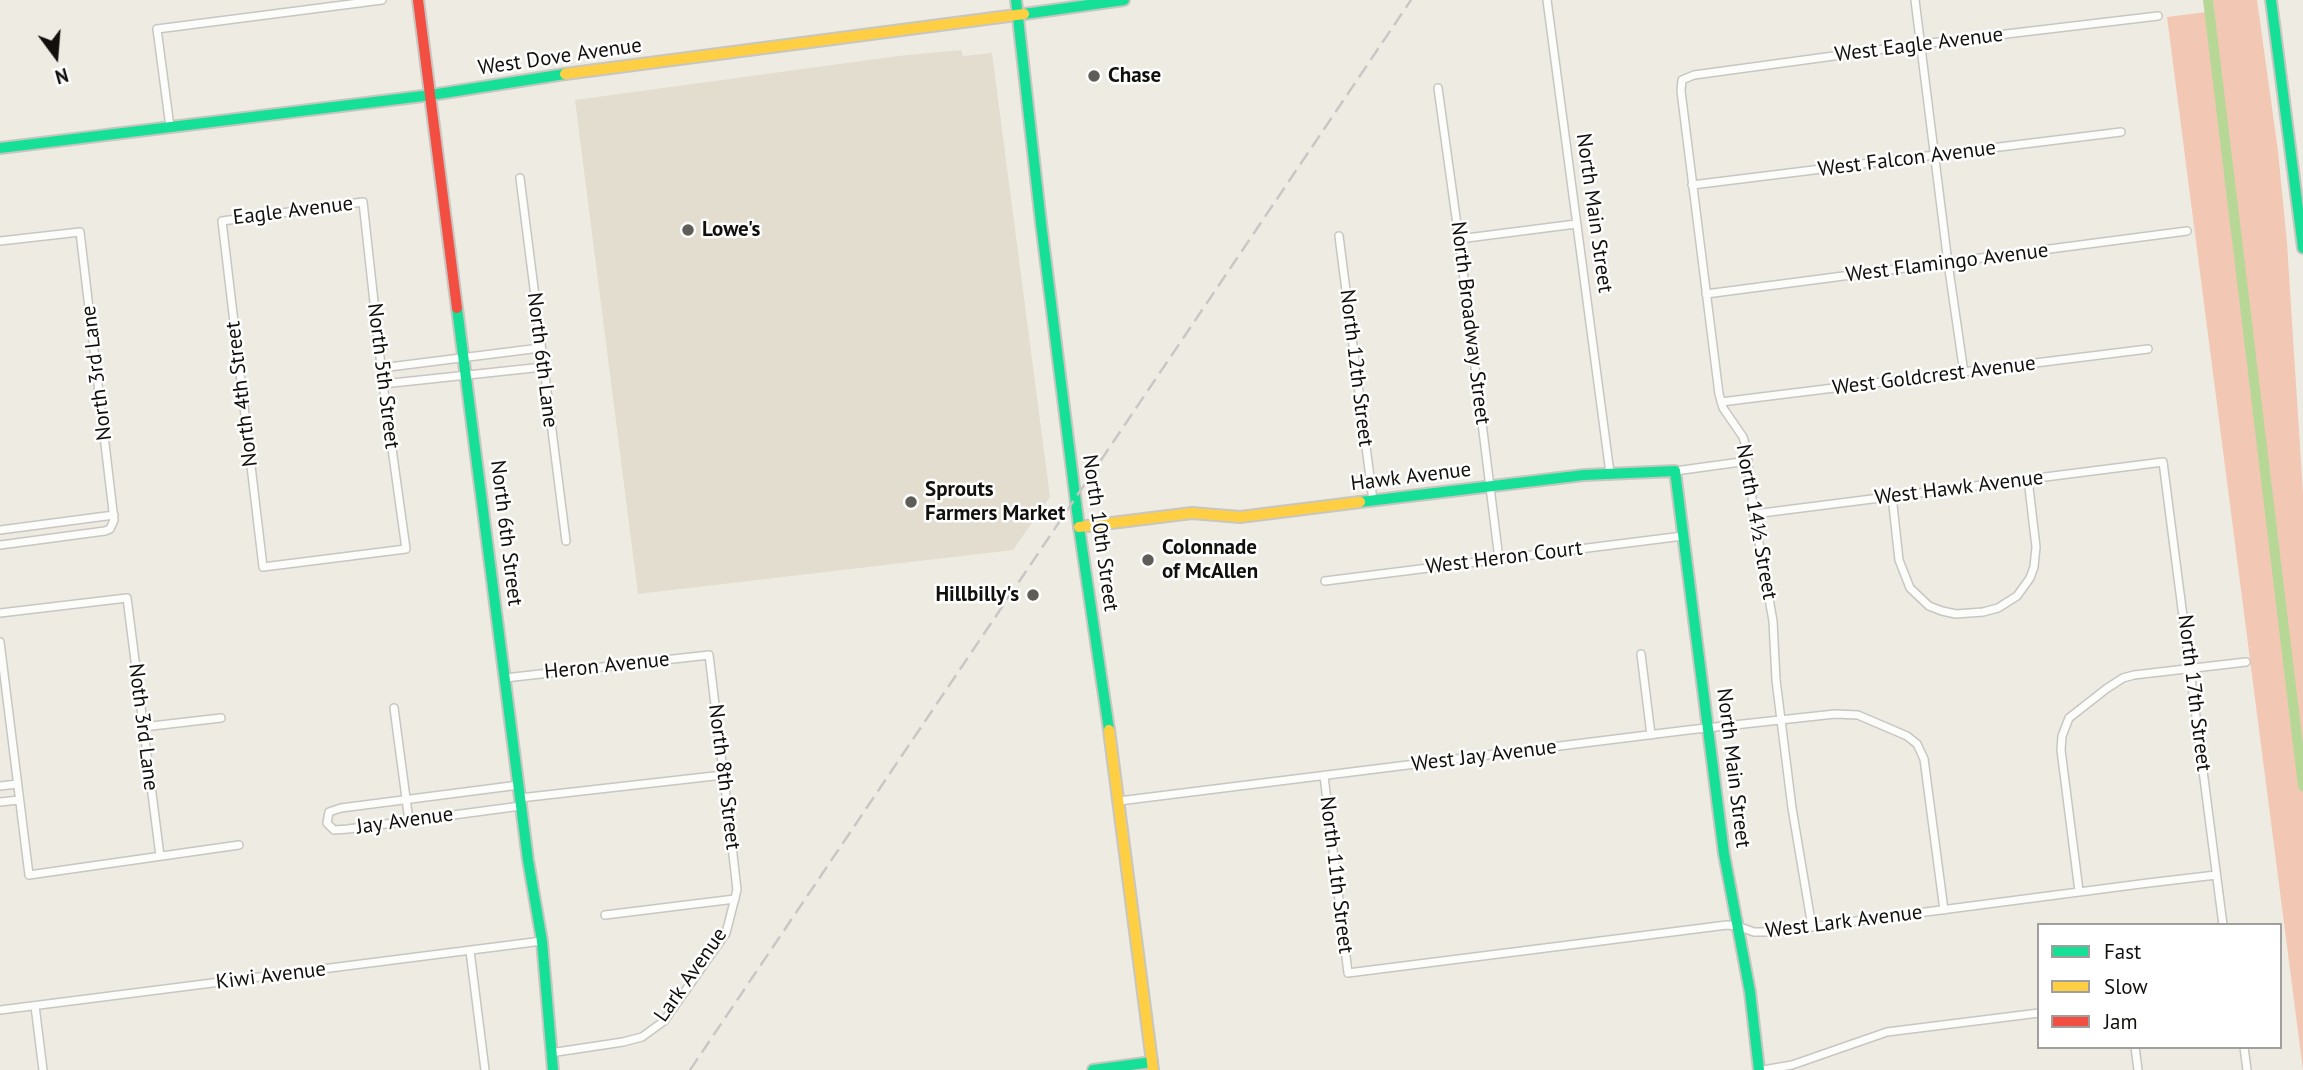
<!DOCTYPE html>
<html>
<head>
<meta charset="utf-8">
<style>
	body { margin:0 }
	#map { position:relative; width:2303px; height:1070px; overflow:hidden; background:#eeebe3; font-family:"PT Sans",sans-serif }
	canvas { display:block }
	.legend { position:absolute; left:2037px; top:923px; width:245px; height:126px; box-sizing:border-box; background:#fff; border:2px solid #a09f9e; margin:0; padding:9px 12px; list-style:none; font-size:21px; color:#12100c }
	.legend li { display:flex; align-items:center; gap:14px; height:35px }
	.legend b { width:35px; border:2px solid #a09f9e }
	.north { position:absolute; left:21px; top:21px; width:70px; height:70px; -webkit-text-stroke:5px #fff; paint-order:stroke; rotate:164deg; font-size:19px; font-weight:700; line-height:28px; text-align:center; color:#12100c }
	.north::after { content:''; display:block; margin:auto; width:24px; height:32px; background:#12100c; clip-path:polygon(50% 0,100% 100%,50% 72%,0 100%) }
</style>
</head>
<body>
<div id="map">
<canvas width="2303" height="1070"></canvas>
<ul class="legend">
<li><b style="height:9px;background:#16e098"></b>Fast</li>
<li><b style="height:9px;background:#ffcf43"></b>Slow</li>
<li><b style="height:9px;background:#f24e42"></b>Jam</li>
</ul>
<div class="north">N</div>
</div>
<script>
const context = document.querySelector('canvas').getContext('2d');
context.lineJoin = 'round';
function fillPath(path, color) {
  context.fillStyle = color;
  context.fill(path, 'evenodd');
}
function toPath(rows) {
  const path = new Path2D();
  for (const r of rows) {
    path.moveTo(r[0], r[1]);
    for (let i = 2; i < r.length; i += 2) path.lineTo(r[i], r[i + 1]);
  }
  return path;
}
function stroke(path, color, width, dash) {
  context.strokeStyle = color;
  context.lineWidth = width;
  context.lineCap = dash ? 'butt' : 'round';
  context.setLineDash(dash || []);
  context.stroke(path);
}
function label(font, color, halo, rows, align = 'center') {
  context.font = font + ' "PT Sans",sans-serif';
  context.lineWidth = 5;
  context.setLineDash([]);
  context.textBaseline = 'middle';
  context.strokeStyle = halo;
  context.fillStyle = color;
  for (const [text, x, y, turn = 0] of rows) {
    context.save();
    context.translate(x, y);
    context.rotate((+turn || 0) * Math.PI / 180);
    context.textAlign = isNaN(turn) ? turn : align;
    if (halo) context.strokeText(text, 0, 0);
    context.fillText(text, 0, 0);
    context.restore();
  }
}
fillPath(toPath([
	[961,50,963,56,992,53,1050,497,1013,550,638,594,575,100,898,56]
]), '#e3ddcf');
fillPath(toPath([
	[2213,0,2257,0,2278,151,2287,243,2303,494,2303,1070,2167,17,2214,11]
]), '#f2c8b4');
stroke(toPath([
	[2208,0,2303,786]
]), '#b7d797', 10);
const street = toPath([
	[1547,0,1610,473],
	[1915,0,1948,263,1964,373],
	[1438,88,1459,239,1499,559],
	[170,127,157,29,382,0],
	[520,178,566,541],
	[1692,185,2121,132],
	[363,202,383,384,406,549,263,567,222,221,363,202],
	[1339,236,1373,501],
	[1459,239,1576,224],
	[0,241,80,232,114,520,110,529,105,531,0,545],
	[1706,294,2187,231],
	[381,368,540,348],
	[383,384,543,367],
	[1721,402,2148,349],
	[1675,471,1748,461],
	[1892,496,1899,560,1910,588,1929,606,1942,611,1956,614,1983,612,1998,608,2017,596,2030,578,2034,567,2036,547,2028,479],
	[1754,514,2163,462,2223,925],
	[0,530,114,515],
	[1325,581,1683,536],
	[0,613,127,598,160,856],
	[0,642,29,875,239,845],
	[1641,654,1651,735],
	[505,678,709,655,731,837,737,890,726,933,664,1021,642,1037,623,1042,550,1053],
	[394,708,409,821],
	[143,727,221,718],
	[1324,776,1348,973,1727,925,1737,926,1754,932,1772,932,2148,883,2216,875],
	[519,785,341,808,329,812,327,823,334,830,348,829,521,806],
	[0,786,17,784],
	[520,798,723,775],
	[1119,801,1688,730,1835,714,1858,715,1907,736,1917,744,1924,759,1944,910],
	[0,802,19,800],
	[2079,891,2061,750,2062,736,2069,718,2106,689,2123,678,2134,675,2246,662],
	[605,915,735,899],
	[1812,927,1792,808,1776,680,1773,621,1754,514,1746,447,1743,437,1723,408,1719,394,1681,91,1682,80,1694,75,1922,44,2158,16],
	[470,951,485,1070],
	[35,1006,43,1070],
	[0,1010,542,941],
	[2135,1047,2138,1070],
	[2244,1047,2247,1070],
	[1763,1070,1792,1065,1887,1032,2039,1013]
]);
const fast = toPath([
	[1016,0,1041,223,1079,527,1109,730],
	[2271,0,2303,248],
	[1024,14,1124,0],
	[0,148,431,95,565,74],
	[457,308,528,860,542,941,553,1070],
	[1360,502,1584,475,1675,471,1724,854,1750,992,1759,1070],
	[1093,1070,1152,1062]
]);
const slow = toPath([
	[565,74,1024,14],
	[1079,527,1192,513,1240,517,1360,502],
	[1109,730,1153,1070]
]);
const jam = toPath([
	[418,0,457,308]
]);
stroke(street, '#c8c6c0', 10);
stroke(fast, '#c8c6c0', 14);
stroke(slow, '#c8c6c0', 14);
stroke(jam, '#c8c6c0', 14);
stroke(street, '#fcfcfb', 7);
stroke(fast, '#16e098', 10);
stroke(slow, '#ffcf43', 10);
stroke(jam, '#f24e42', 10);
stroke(toPath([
	[690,1070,1411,0]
]), '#c9c7c5', 2.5, [14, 7]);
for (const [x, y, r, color] of [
	[1094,76,7,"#5f5d57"],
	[688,230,7,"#5f5d57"],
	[911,502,7,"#5f5d57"],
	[1148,560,7,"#5f5d57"],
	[1033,595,7,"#5f5d57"]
]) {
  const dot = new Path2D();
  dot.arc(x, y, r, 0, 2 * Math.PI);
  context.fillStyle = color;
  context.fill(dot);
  stroke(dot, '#fff', 2.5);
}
label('21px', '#12100c', '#fff', [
	["West Eagle Avenue",1919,45,-7],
	["West Dove Avenue",560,57,-8],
	["West Falcon Avenue",1907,159,-7],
	["Eagle Avenue",293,211,-7],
	["North Main Street",1594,213,82],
	["West Flamingo Avenue",1947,263,-7],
	["North Broadway Street",1470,323,83],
	["North 6th Lane",542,360,83],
	["North 12th Street",1356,368,83],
	["North 3rd Lane",97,373,-97],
	["North 5th Street",383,376,83],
	["West Goldcrest Avenue",1934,376,-7],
	["North 4th Street",242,394,-97],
	["Hawk Avenue",1411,477,-7],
	["West Hawk Avenue",1959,488,-7],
	["North 14½ Street",1756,522,80],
	["North 6th Street",506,533,83],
	["North 10th Street",1100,533,82],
	["West Heron Court",1504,558,-7],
	["Heron Avenue",607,666,-6],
	["North 17th Street",2194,693,83],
	["Noth 3rd Lane",143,727,83],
	["West Jay Avenue",1484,756,-7],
	["North Main Street",1733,768,83],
	["North 8th Street",724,777,83],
	["Jay Avenue",405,821,-8],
	["North 11th Street",1336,875,83],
	["West Lark Avenue",1844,922,-7],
	["Lark Avenue",691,975,-55],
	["Kiwi Avenue",271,976,-7]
]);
label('bold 21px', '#12100c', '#fff', [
	["Chase",1108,76],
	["Lowe's",702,230],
	["Sprouts",925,490],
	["Farmers Market",925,514],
	["Colonnade",1162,548],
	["of McAllen",1162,572],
	["Hillbilly's",1019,595,"right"]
], 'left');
</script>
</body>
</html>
